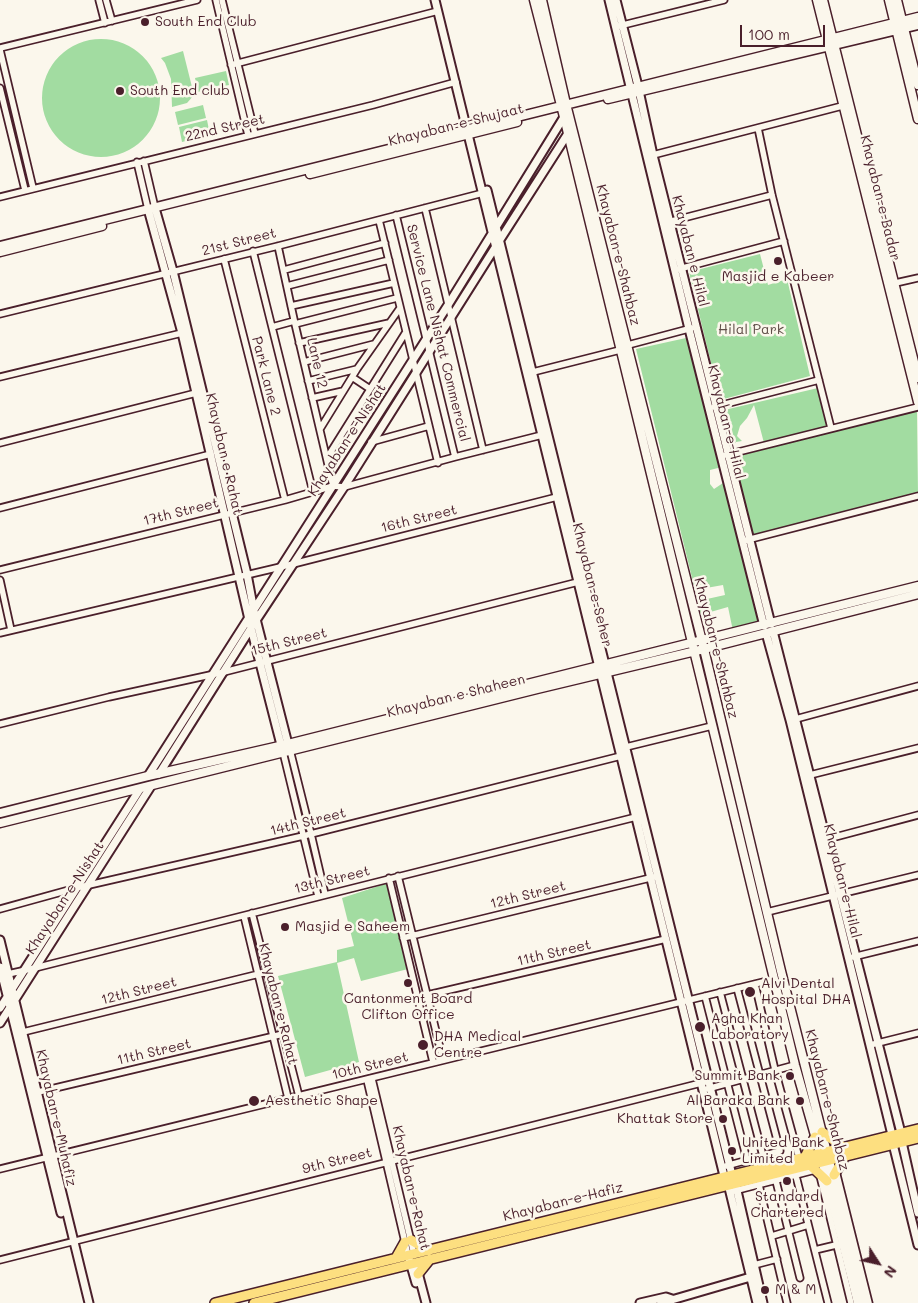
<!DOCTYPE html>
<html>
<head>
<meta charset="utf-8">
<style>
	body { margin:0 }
	#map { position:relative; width:918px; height:1303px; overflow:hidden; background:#fbf7ec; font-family:Mali,sans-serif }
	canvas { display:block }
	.north { position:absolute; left:853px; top:1238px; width:50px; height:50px; -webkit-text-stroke:4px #fbf7ec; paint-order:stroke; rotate:125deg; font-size:14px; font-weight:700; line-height:20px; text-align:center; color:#4a1f2b }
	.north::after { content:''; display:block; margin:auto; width:18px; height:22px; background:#4a1f2b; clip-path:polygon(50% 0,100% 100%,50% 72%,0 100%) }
	.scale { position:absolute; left:740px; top:25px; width:85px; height:22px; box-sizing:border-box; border:2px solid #4a1f2b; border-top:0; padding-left:6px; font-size:15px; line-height:18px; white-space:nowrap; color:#4a1f2b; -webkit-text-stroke:4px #fbf7ec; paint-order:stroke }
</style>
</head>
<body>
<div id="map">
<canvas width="918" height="1303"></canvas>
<div class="north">N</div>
<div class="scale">100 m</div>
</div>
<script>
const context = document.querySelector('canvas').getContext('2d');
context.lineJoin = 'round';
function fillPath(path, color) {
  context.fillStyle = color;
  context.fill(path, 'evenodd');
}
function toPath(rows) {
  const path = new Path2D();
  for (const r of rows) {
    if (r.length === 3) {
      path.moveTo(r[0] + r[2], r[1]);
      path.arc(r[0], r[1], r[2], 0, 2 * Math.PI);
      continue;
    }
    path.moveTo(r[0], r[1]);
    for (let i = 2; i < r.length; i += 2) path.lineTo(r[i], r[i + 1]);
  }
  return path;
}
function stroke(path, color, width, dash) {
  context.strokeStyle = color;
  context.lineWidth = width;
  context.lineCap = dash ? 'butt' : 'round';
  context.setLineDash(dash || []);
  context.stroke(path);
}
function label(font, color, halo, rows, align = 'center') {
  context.font = font + ' Mali,sans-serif';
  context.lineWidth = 5;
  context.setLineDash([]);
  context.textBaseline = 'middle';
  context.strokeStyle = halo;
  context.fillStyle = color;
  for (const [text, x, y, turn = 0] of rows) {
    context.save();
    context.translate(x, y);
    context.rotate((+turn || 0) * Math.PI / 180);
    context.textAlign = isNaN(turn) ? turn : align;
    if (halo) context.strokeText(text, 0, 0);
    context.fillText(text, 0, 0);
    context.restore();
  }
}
fillPath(toPath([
	[101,98,59],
	[183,51,194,95,187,103,172,107,171,79,165,63,161,58],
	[226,71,229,85,198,92,195,78],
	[203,105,206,118,178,125,175,112],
	[207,120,210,135,182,142,179,127],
	[760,254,768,285,787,279,810,376,720,400,689,272],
	[686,338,689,340,722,467,710,470,710,484,714,489,723,483,728,486,762,625,733,631,728,607,700,615,698,601,725,595,723,585,695,590,636,349],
	[818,388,829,427,764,443,754,405,747,418,740,426,737,436,742,441,736,442,729,453,720,411],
	[917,411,918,494,751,537,734,457],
	[388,883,408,969,361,981,354,958,337,963,359,1062,305,1077,278,976,337,962,337,950,354,946,342,898]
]), '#a2dca1');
const minor = toPath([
	[99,0,105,23],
	[106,0,112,21],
	[216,0,248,135],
	[222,0,255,134],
	[619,26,724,0],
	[0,48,197,0],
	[0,50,33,188],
	[231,65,438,11],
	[0,88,25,190],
	[758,128,772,195,831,428],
	[649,156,846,105],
	[144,161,155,208],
	[137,162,148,209],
	[0,197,373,105,456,82],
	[425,208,483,450],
	[396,215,455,457],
	[379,220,438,463],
	[668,222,772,195],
	[278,246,295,324,333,486],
	[253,251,313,492],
	[224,259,285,500],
	[679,269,784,241],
	[284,270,385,243],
	[891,284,918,278],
	[287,286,389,260],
	[291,306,394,283],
	[0,314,278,246,483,193],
	[295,324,397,298],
	[272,327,294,321],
	[299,343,389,323],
	[628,345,692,328],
	[304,362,374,344],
	[529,373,620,350],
	[0,377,182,333],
	[352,377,370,389],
	[308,381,357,369],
	[312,398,343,391],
	[714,407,819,380],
	[320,429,357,369,400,308],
	[371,442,429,426],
	[0,443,196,393],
	[726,455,918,407],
	[327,458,406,332],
	[0,508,211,454],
	[743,541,918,496],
	[0,570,285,500,333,486,344,487,455,457,542,435],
	[0,580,11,630],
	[0,633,293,564,561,496],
	[792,720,918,686],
	[0,724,109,697,224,672,582,581],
	[622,748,712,726],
	[290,750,311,834,325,894],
	[283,752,318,896],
	[806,776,918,748],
	[824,840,918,815],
	[398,876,443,1060],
	[389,878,433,1062],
	[0,909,76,888,303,836,621,756],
	[767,912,918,875],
	[252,913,299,1096],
	[244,916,288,1098],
	[403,938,654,877],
	[853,957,918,941],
	[8,974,35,968,636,817],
	[755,984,775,1070,799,1158],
	[720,992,763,1156],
	[705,996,747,1160],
	[419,997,666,939],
	[19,1033,267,972],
	[870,1045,918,1033],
	[372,1079,414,1254],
	[367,1080,408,1255],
	[707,1089,795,1065],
	[34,1093,283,1034],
	[726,1166,780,1151,737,988],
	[0,1169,775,979],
	[836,1171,869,1303],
	[796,1176,828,1303],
	[820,1176,851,1303],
	[776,1181,800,1278],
	[759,1185,787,1303],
	[730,1192,815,1170],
	[772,1236,808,1225],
	[815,1250,840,1244],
	[0,1260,709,1081],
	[754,1265,777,1259]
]);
const tertiary = toPath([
	[435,0,724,1176],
	[609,0,689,329,764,626],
	[616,0,638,86,653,155,771,624],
	[487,190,732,1175],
	[155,208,173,271,247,574,254,611,289,748],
	[148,209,182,333,251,628,282,749],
	[773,631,901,1133],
	[766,633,790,720,892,1135],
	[159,774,251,628,344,487,496,246,567,135],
	[148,776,448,305,564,117],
	[0,940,89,1303],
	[0,967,61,1213],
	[0,1008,140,789],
	[0,1023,151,786],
	[902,1142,918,1213],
	[893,1144,918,1245],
	[735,1182,763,1303],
	[728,1184,757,1303],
	[408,1255,416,1283],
	[417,1269,426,1303],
	[640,1303,666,1297,672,1299],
	[661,1303,754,1276]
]);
const secondary = toPath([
	[534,0,564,117,795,1065,820,1153,858,1303],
	[542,0,566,104,704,649,781,971,865,1303],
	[817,0,918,402],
	[823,0,918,378],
	[889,0,918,119],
	[897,0,918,85],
	[608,99,918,25],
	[310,174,517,122],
	[0,246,918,17],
	[0,252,102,226],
	[0,813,148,776,288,744,918,586],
	[0,823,537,689,704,649,918,594]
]);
const primary = toPath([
	[822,1132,843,1147],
	[805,1157,815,1137],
	[810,1165,827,1181],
	[834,1175,845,1156],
	[411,1240,428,1250],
	[396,1258,405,1242],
	[418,1274,430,1259],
	[215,1303,918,1129],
	[254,1303,918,1138]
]);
stroke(minor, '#4a1f2b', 9);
stroke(tertiary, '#4a1f2b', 11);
stroke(secondary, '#4a1f2b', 11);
stroke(primary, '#4a1f2b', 12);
stroke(minor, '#fbf7ec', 5.5);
stroke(tertiary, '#fbf7ec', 7);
stroke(secondary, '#fbf7ec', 8);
stroke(primary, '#fddf80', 9);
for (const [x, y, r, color] of [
	[145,22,5,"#4a1f2b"],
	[120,91,5,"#4a1f2b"],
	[778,261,5,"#4a1f2b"],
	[285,927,5,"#4a1f2b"],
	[408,983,5,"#4a1f2b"],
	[750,992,6,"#4a1f2b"],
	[700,1027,6,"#4a1f2b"],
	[423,1045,6,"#4a1f2b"],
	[790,1076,5,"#4a1f2b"],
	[254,1101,6,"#4a1f2b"],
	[800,1101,5,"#4a1f2b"],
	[723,1119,5,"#4a1f2b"],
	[732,1151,5,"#4a1f2b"],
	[787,1181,5,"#4a1f2b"],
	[765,1290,5,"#4a1f2b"]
]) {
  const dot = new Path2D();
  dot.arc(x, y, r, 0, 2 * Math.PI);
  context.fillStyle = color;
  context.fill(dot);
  stroke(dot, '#fbf7ec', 2);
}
label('14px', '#4a1f2b', '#fbf7ec', [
	["South End Club",155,22],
	["South End club",130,91],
	["Masjid e Kabeer",778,277,"center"],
	["Masjid e Saheem",295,927],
	["Alvi Dental",761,984],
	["Hospital DHA",761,1000],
	["Cantonment Board",408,999,"center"],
	["Clifton Office",408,1015,"center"],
	["Agha Khan",711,1019],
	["Laboratory",711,1035],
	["DHA Medical",434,1037],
	["Centre",434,1053],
	["Summit Bank",780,1076,"right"],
	["Aesthetic Shape",265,1101],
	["Al Baraka Bank",790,1101,"right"],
	["Khattak Store",713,1119,"right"],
	["United Bank",742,1143],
	["Limited",742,1159],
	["Standard",787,1197,"center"],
	["Chartered",787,1213,"center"],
	["M & M",775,1290]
], 'left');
label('14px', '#4a1f2b', '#fbf7ec', [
	["Khayaban-e-Shujaat",456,125,-14],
	["22nd Street",225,128,-13],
	["Khayaban-e-Badar",880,198,76],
	["21st Street",239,242,-14],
	["Khayaban e Hilal",690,251,76],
	["Khayaban-e-Shahbaz",618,255,76],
	["Service Lane Nishat Commercial",438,333,76],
	["Lane 12",317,363,77],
	["Park Lane 2",266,376,76],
	["Khayaban-e-Hilal",726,422,76],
	["Khayaban-e-Nishat",347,440,-57],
	["Khayaban e Rahat",224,454,77],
	["17th Street",181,512,-14],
	["16th Street",419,519,-14],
	["Khayaban-e-Seher",592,585,76],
	["15th Street",289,642,-14],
	["Khayaban-e-Shahbaz",716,648,76],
	["Khayaban e Shaheen",456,696,-14],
	["14th Street",308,822,-14],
	["13th Street",332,880,-14],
	["Khayaban-e-Hilal",842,881,76],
	["12th Street",528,895,-14],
	["Khayaban-e-Nishat",65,898,-57],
	["11th Street",554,953,-13],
	["12th Street",139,991,-14],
	["Khayaban e Rahat",278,1004,76],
	["11th Street",154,1052,-13],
	["10th Street",370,1066,-14],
	["Khayaban-e-Shahbaz",827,1100,76],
	["Khayaban-e-Muhafiz",56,1118,77],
	["9th Street",337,1161,-14],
	["Khayaban-e-Rahat",411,1188,77],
	["Khayaban-e-Hafiz",563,1202,-14]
]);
label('14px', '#604e48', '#fbf7ec', [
	["Hilal Park",751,330]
]);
</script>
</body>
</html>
